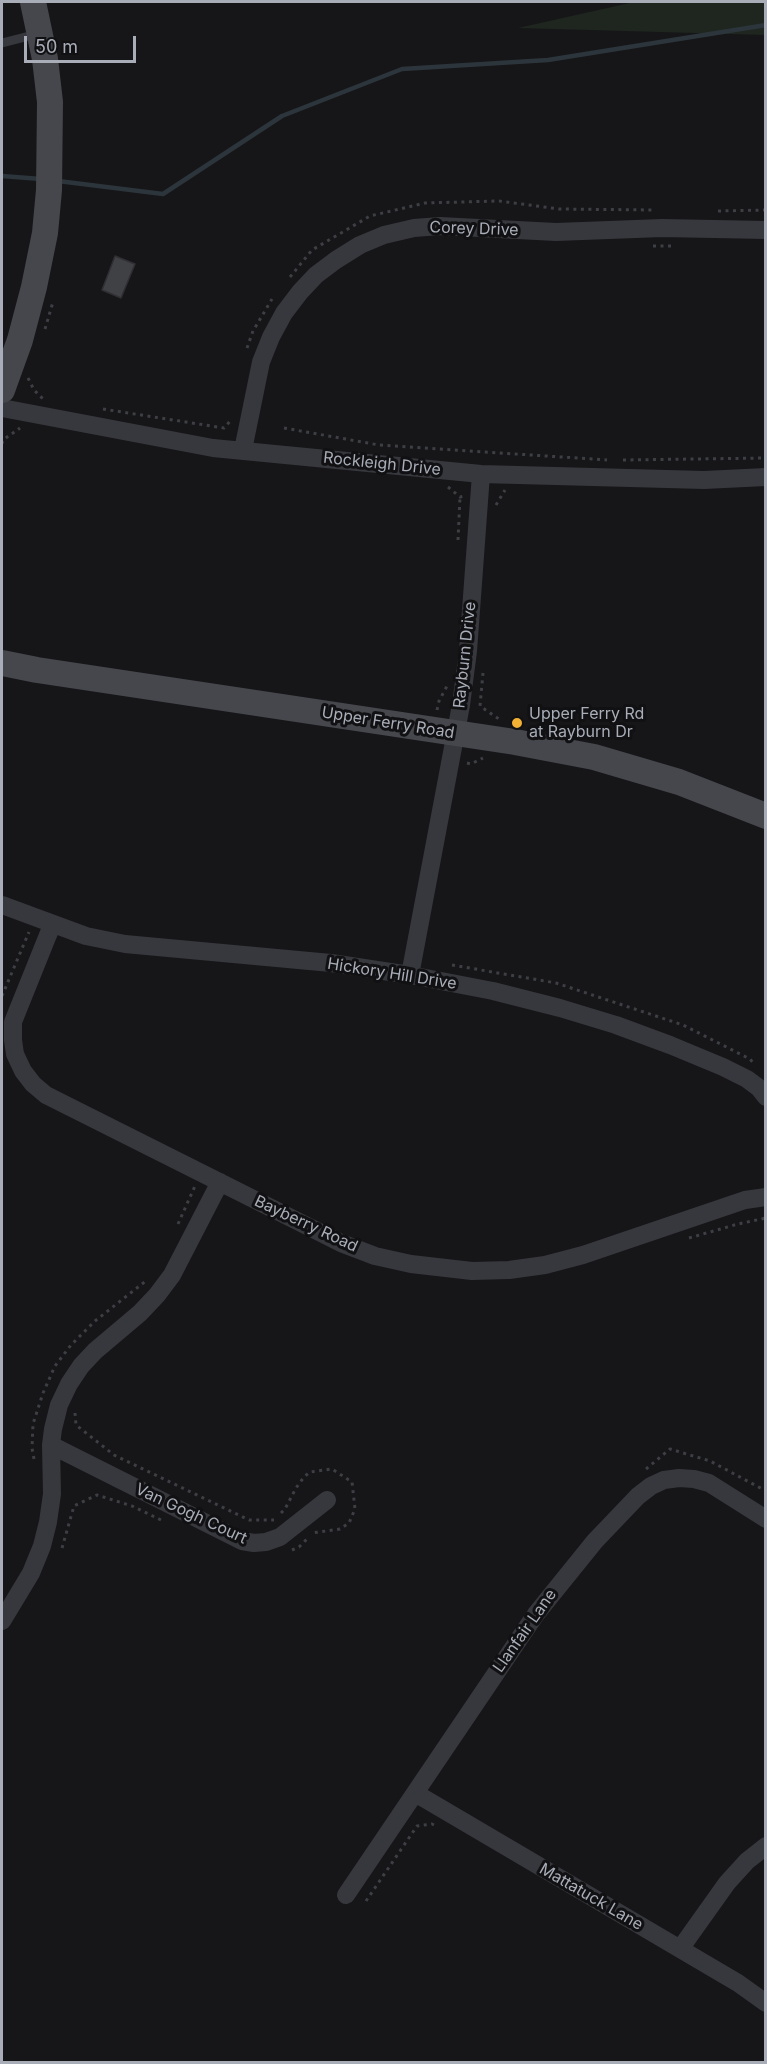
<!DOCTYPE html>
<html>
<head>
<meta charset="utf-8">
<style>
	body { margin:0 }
	#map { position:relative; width:767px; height:2064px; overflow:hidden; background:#161618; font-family:Inter,sans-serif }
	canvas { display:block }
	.frame { position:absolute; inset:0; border:3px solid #a8adb8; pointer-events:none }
	.scale { position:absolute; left:24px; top:36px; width:112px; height:27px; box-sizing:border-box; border:3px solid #a8adb8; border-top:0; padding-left:8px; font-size:18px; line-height:21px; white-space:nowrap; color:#a8adb8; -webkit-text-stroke:4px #111113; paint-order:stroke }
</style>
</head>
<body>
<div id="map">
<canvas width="767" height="2064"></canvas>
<div class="frame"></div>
<div class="scale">50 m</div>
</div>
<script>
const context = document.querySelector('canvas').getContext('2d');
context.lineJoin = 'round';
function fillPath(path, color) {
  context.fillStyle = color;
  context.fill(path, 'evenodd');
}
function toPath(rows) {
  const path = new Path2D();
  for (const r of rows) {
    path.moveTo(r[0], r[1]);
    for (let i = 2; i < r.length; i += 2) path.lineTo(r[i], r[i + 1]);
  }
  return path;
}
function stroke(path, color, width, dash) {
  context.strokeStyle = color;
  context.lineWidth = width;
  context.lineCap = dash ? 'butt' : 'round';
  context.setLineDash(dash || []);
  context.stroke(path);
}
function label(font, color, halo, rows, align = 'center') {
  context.font = font + ' Inter,sans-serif';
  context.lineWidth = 6;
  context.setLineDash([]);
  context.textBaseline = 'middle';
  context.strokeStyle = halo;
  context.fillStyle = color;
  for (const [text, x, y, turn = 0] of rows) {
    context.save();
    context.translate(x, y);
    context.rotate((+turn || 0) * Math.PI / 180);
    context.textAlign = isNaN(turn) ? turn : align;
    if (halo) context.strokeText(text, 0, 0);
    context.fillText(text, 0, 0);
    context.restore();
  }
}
fillPath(toPath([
	[634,2,765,2,765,35,518,28]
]), '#1e261f');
stroke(toPath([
	[2,176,41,179],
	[58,181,163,194,282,116,402,69,548,60,766,25]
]), '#2c353c', 4.5);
const building = toPath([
	[115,256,135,264,121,298,102,290,115,256]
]);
fillPath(building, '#404145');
stroke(building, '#303034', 1.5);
stroke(toPath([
	[718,211,766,210],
	[653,246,674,246],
	[290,277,312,250,370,216,425,203,499,201,559,209,655,210],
	[45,329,53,302],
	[247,348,253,331,272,299],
	[28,378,34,390,43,399],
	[103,409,224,428,232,419],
	[284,428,379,445,607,460],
	[2,444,3,440,20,428],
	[623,460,766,458],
	[448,487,460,497,465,496],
	[496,505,505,490],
	[458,540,460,497],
	[483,673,480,706,499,719],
	[437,710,439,701,447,686],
	[547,726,587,734],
	[467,763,471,764,483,758],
	[452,965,556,983,683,1025,750,1059,754,1064],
	[2,996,29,932],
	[178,1224,195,1186],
	[689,1238,738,1224,766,1218],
	[75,1413,76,1425,114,1455,249,1520,274,1520],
	[34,1459,32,1448,33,1424,43,1393,55,1366,71,1345,95,1321,147,1280],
	[646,1469,670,1449,710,1461,766,1491],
	[281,1513,285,1509,296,1488,304,1477,310,1472,332,1469,352,1482,355,1509,349,1523,340,1529,312,1533],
	[62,1548,74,1506,97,1495,132,1506,163,1521],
	[292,1550,299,1547,308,1538],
	[366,1901,417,1826,432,1824,436,1826]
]), '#3d3f44', 3, [3, 4.5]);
stroke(toPath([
	[2,43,37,34]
]), '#37383d', 9);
stroke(toPath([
	[2,408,213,448,481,474,704,480,766,477],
	[243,450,261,362,271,337,284,313,300,292,316,275,336,260,360,245,384,235,414,228,440,226,556,232,662,228,766,230],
	[2,905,86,936,125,944,331,963,410,975,493,991,560,1008,616,1025,670,1045,723,1067,747,1079,759,1088,766,1097],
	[52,925,13,1022,13,1040,15,1054,23,1071,33,1084,46,1095,341,1243,375,1256,411,1264,472,1271,509,1270,545,1265,583,1255,745,1200,766,1197],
	[410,975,461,705,468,651,481,474],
	[51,1445,242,1541,254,1543,266,1542,280,1537,327,1500],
	[2,1621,31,1573,42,1546,48,1522,52,1494,51,1445,53,1429,59,1405,69,1384,81,1366,95,1351,140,1313,157,1295,172,1275,220,1182],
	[415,1793,738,1983,766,2003],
	[346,1895,536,1614,595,1541,638,1496,651,1486,664,1480,679,1478,694,1479,709,1483,766,1519],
	[680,1949,727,1883,747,1861,766,1846]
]), '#37383d', 18);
stroke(toPath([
	[2,390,20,340,34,287,45,233,49,190,50,102,45,59,33,2],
	[2,663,37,670,515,742,594,757,679,782,766,816]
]), '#45474d', 26);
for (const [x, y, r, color] of [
	[517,723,6,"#f2b134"]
]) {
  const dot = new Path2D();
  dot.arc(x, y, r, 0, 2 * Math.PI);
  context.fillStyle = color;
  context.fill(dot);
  stroke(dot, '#111113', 2);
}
label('16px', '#a8adb8', '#111113', [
	["Corey Drive",474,229,2],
	["Rockleigh Drive",382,464,6],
	["Rayburn Drive",465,655,-84],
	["Upper Ferry Road",388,723,9],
	["Hickory Hill Drive",392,974,9],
	["Bayberry Road",306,1224,25],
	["Van Gogh Court",191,1514,25],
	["Llanfair Lane",525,1631,-55],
	["Mattatuck Lane",591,1897,30]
]);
label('16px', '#a8adb8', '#111113', [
	["Upper Ferry Rd",529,714],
	["at Rayburn Dr",529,732]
], 'left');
</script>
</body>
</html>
